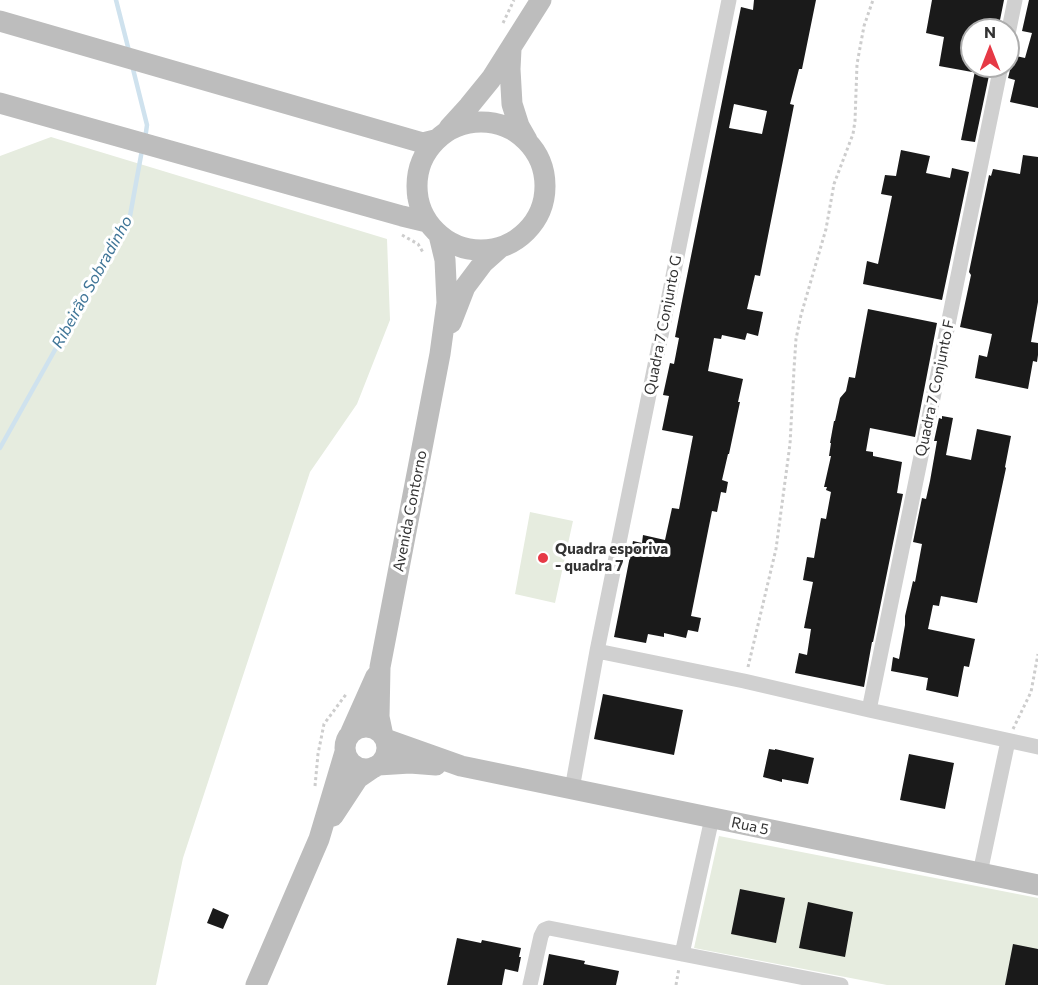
<!DOCTYPE html>
<html>
<head>
<meta charset="utf-8">
<style>
	body { margin:0 }
	#map { position:relative; width:1038px; height:985px; overflow:hidden; background:#fff; font-family:Commissioner,sans-serif }
	canvas { display:block }
	.north { position:absolute; left:960px; top:18px; width:60px; height:60px; box-sizing:border-box; background:#fff; border:2px solid #adadad; border-radius:50%; rotate:0deg; font-size:16px; font-weight:700; line-height:24px; text-align:center; color:#333 }
	.north::after { content:''; display:block; margin:auto; width:21px; height:27px; background:#e63946; clip-path:polygon(50% 0,100% 100%,50% 72%,0 100%) }
</style>
</head>
<body>
<div id="map">
<canvas width="1038" height="985"></canvas>
<div class="north">N</div>
</div>
<script>
const context = document.querySelector('canvas').getContext('2d');
context.lineJoin = 'round';
function fillPath(path, color) {
  context.fillStyle = color;
  context.fill(path, 'evenodd');
}
function toPath(rows) {
  const path = new Path2D();
  for (const r of rows) {
    if (r.length === 3) {
      path.moveTo(r[0] + r[2], r[1]);
      path.arc(r[0], r[1], r[2], 0, 2 * Math.PI);
      continue;
    }
    path.moveTo(r[0], r[1]);
    for (let i = 2; i < r.length; i += 2) path.lineTo(r[i], r[i + 1]);
  }
  return path;
}
function stroke(path, color, width, dash) {
  context.strokeStyle = color;
  context.lineWidth = width;
  context.lineCap = dash ? 'butt' : 'round';
  context.setLineDash(dash || []);
  context.stroke(path);
}
function label(font, color, halo, rows, align = 'center') {
  context.font = font + ' Commissioner,sans-serif';
  context.lineWidth = 6;
  context.setLineDash([]);
  context.textBaseline = 'middle';
  context.strokeStyle = halo;
  context.fillStyle = color;
  for (const [text, x, y, turn = 0] of rows) {
    context.save();
    context.translate(x, y);
    context.rotate((+turn || 0) * Math.PI / 180);
    context.textAlign = isNaN(turn) ? turn : align;
    if (halo) context.strokeText(text, 0, 0);
    context.fillText(text, 0, 0);
    context.restore();
  }
}
fillPath(toPath([
	[51,137,387,239,390,320,357,404,310,472,183,858,156,985,0,985,0,156],
	[530,512,573,521,555,603,515,594],
	[719,836,1038,898,1038,985,887,985,694,948]
]), '#e6ecdf');
stroke(toPath([
	[116,0,129,51],
	[132,65,147,125,145,139],
	[0,448,130,216,142,150]
]), '#cfe2ee', 4.5);
fillPath(toPath([
	[754,0,816,0,802,69,799,69,790,104,794,105,760,276,755,275,747,309,763,312,758,336,747,333,745,340,722,335,721,339,714,338,708,371,743,379,738,402,740,402,729,454,728,454,722,480,728,482,726,493,721,492,717,512,712,511,691,616,701,618,698,632,688,630,686,638,664,633,664,637,648,634,646,643,614,637,633,541,642,543,643,535,665,540,672,508,679,509,693,436,662,430,669,396,663,395,670,363,674,364,679,338,675,337,683,296,741,7,753,10],
	[734,104,767,111,762,134,729,128],
	[932,0,1004,0,998,30,972,30,972,72,939,66,944,37,926,33],
	[1029,0,1038,0,1038,108,1010,102,1015,80,1008,78,1011,66,1014,66,1016,56,1025,58,1032,33,1022,31],
	[976,66,991,66,975,142,961,140],
	[901,150,930,156,926,173,950,178,952,168,969,172,942,300,863,284,867,261,878,264,892,196,881,194,885,175,896,176],
	[1023,155,1038,157,1038,302,1031,342,1038,343,1038,355,1037,362,1033,361,1028,389,975,378,979,355,987,357,992,334,960,327,971,275,969,272,989,175,991,176,993,169,1020,174],
	[868,309,937,323,915,437,870,428,866,451,873,452,873,456,902,462,897,493,903,494,873,642,872,642,864,687,795,673,799,653,807,655,811,629,804,628,813,582,803,580,807,557,814,558,821,518,826,519,831,492,826,490,827,487,824,487,831,456,829,456,831,443,830,443,834,421,835,421,840,398,846,391,849,377,855,378],
	[942,416,953,418,946,455,971,460,977,429,1011,436,1005,467,1006,468,977,603,941,596,939,606,933,605,928,629,975,639,969,667,964,666,958,697,926,690,928,678,891,671,893,657,899,659,905,625,905,616,913,581,915,582,922,544,913,542,922,498,926,499,930,481,937,441,934,441,939,418,942,419],
	[603,694,683,710,674,755,594,739],
	[769,749,775,750,775,749,814,758,808,784,782,779,782,782,763,777],
	[909,754,954,763,945,809,900,800],
	[740,889,785,898,776,943,731,934],
	[808,902,853,912,845,957,799,948],
	[213,908,229,915,223,929,207,923],
	[457,938,481,943,482,940,521,948,519,957,521,957,518,972,505,969,502,985,447,985],
	[1013,944,1038,949,1038,985,1005,985],
	[549,954,585,961,584,964,619,971,616,985,543,985]
]), '#1a1a1a');
stroke(toPath([
	[503,23,514,0],
	[409,199,411,182,415,158],
	[402,235,418,244,424,254],
	[748,667,776,549,790,444,794,369,796,339,801,315,826,229,834,184,853,134,855,121,857,64,864,26,873,0],
	[1013,729,1031,692,1038,654],
	[315,786,318,754,324,724,347,693],
	[676,985,679,968]
]), '#cdcdcd', 3, [3, 3]);
stroke(toPath([
	[1008,34,1015,0],
	[597,651,744,681,869,710,1038,747],
	[869,710,1001,66],
	[572,789,597,651,729,0],
	[980,873,1008,741],
	[682,954,712,818],
	[530,985,541,936,544,930,549,928,841,985]
]), '#d0d0d0', 15);
stroke(toPath([
	[0,21,423,143,435,140],
	[511,49,510,69,512,104,519,126,527,140],
	[0,103,402,216,427,222],
	[481,186,64],
	[449,128,469,106,491,79,541,0],
	[451,323,465,287,483,263,501,247],
	[366,748,21],
	[351,732,376,676],
	[383,736,379,717,380,667,440,354,447,303,445,260,439,235],
	[385,739,461,766,1038,885],
	[378,765,410,763,436,765],
	[333,816,358,778,374,767],
	[256,985,319,839,345,752]
]), '#bdbdbd', 21);
for (const [x, y, r, color] of [
	[543,558,6,"#e63946"]
]) {
  const dot = new Path2D();
  dot.arc(x, y, r, 0, 2 * Math.PI);
  context.fillStyle = color;
  context.fill(dot);
  stroke(dot, '#fff', 2);
}
label('15px', '#333', '#fff', [
	["Quadra 7 Conjunto G",663,325,-79],
	["Quadra 7 Conjunto F",935,388,-78],
	["Avenida Contorno",410,511,-79],
	["Rua 5",750,826,12]
]);
label('bold 15px', '#333', '#fff', [
	["Quadra esporiva",555,549],
	["- quadra 7",555,566]
], 'left');
label('italic 16px', '#3f7597', '#fff', [
	["Ribeirão Sobradinho",92,282,-61]
]);
</script>
</body>
</html>
